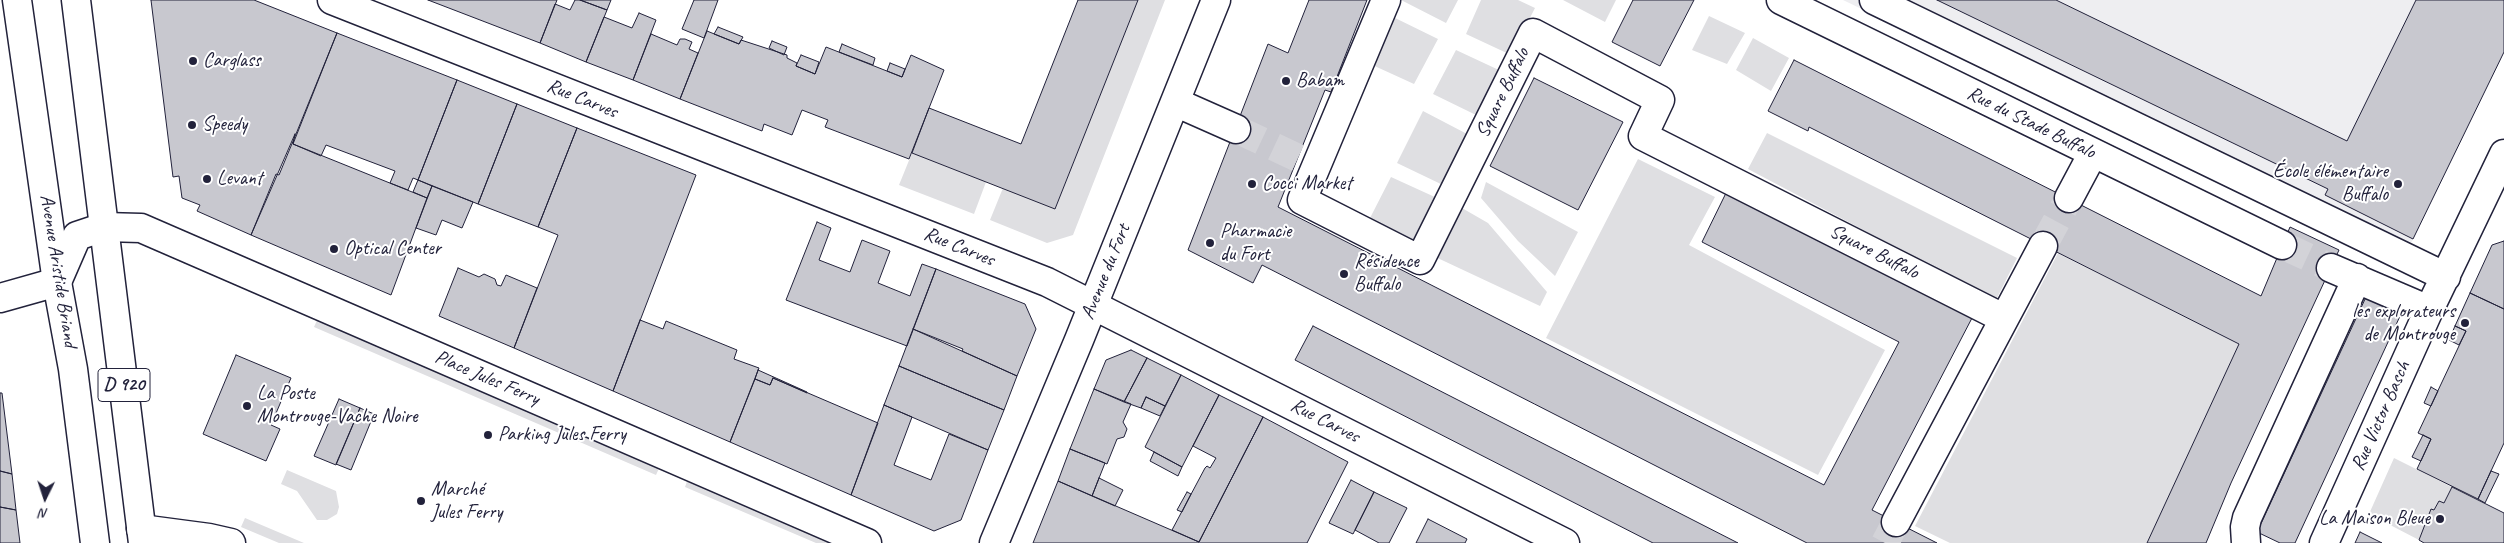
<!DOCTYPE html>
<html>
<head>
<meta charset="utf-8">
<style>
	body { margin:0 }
	#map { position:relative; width:2504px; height:543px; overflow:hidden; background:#fff; font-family:Caveat,sans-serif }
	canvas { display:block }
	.north { position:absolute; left:20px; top:473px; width:50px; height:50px; -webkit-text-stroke:4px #fff; paint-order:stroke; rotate:184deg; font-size:14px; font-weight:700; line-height:20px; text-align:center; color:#22223b }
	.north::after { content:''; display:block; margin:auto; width:18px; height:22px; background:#22223b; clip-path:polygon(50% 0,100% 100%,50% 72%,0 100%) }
</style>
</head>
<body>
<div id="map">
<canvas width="2504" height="543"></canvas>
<div class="north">N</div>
</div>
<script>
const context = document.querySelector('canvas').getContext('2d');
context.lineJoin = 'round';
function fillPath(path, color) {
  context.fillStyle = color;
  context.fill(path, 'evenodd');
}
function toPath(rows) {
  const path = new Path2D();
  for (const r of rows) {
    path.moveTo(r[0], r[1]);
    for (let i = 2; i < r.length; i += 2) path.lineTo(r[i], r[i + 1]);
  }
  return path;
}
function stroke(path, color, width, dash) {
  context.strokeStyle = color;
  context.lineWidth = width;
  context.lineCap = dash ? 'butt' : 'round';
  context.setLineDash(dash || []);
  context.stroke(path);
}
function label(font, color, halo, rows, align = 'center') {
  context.font = font + ' Caveat,sans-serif';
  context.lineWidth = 4;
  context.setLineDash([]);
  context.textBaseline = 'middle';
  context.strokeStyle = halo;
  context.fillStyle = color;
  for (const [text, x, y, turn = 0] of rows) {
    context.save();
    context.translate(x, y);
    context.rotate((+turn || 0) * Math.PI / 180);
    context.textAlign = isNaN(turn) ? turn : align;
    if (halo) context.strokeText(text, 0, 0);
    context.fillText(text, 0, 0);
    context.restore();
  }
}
fillPath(toPath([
	[1843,0,2504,0,2504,52,2399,268]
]), '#eeeef1');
fillPath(toPath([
	[1138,0,1165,0,1073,235,1047,243,990,220,1003,188,1055,209],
	[1401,0,1458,0,1446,23],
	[1481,0,1518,0,1535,8,1511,55,1466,34],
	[1563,0,1616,0,1605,22],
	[1391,16,1438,39,1414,84,1368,63],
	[1709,16,1745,33,1727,64,1692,50],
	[1753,38,1789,58,1771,91,1736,70],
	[1456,50,1501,71,1476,115,1433,94],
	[1423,111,1469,135,1445,186,1397,163],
	[1767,133,2017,258,1996,300,1748,169],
	[912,153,986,182,974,214,899,185],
	[1638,159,1715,197,1689,245,1885,350,1818,475,1546,338],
	[1391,177,1437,198,1414,242,1369,220],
	[1486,182,1578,232,1555,276,1518,241,1481,198],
	[1455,204,1488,223,1547,292,1540,306,1429,254],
	[2058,253,2239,344,2147,543,1950,543,1915,526],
	[319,316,661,464,656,475,314,327],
	[2394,458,2452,487,2444,503,2439,501,2434,510,2431,510,2419,540,2369,514],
	[287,470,336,491,339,507,337,514,327,520,317,520,297,491,281,484],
	[689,476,846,543,816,543,685,487],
	[245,518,304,543,279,543,241,527]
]), '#dfdfe2');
const building = toPath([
	[151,0,254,0,337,33,296,134,279,175,276,174,251,235,197,211,200,205,182,198,179,176,173,177,151,0],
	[428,0,557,0,540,43,428,0],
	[575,0,580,0,607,10,586,62,540,43,555,4,570,10,575,0],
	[580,0,611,0,607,10,580,0],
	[694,0,718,0,704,38,682,29,694,0],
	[1078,0,1138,0,1055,209,912,153,929,108,1021,144,1078,0],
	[1309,0,1367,0,1331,92,1325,90,1278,207,1824,485,1899,342,1702,242,1726,193,1972,318,1872,510,1937,543,1807,543,1262,265,1253,283,1188,250,1268,44,1288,53,1309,0],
	[1633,0,1694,0,1660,66,1612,42,1633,0],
	[1937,0,2056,0,2347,141,2416,0,2504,0,2504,52,2413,239,2325,195,2328,189,1937,0],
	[639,13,656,20,633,80,586,62,604,17,632,28,639,13],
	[718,27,743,37,739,44,714,34,718,27],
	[707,31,739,44,741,40,787,55,787,58,797,63,796,66,815,74,826,47,902,77,911,55,944,70,909,159,825,127,828,120,802,110,792,135,764,124,762,131,680,99,707,31],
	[337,33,457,80,418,180,413,178,408,190,390,183,395,171,326,145,321,156,293,144,337,33],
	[651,34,677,45,680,39,685,39,692,42,689,49,698,53,680,99,633,80,651,34],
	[772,41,787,47,784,55,769,48,772,41],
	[842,44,875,58,873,65,839,52,842,44],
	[801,55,819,62,815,74,796,66,801,55],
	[1794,60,2261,296,2290,227,2339,250,2231,483,2206,543,2147,543,2239,344,1809,127,1808,131,1768,111,1794,60],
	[890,63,905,69,902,77,887,71,890,63],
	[1534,78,1623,122,1578,210,1490,166,1534,78],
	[457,80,517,104,478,204,418,180,457,80],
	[517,104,577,128,538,227,478,204,517,104],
	[577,128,696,175,613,391,514,348,558,235,538,227,577,128],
	[295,134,293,144,427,198,391,295,251,235,295,134],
	[418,180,432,186,427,198,413,192,418,180],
	[432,186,473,202,462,228,442,220,436,235,416,228,432,186],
	[817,222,831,228,819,260,850,272,862,240,890,251,878,283,910,296,922,264,936,269,907,346,786,300,817,222],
	[2504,241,2504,309,2470,293,2492,245,2504,241],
	[458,268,479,277,484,274,495,279,497,285,501,286,506,275,537,288,514,348,439,316,458,268],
	[936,269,1025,304,1036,329,1017,376,962,351,963,349,913,329,936,269],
	[2470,293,2504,309,2504,443,2478,499,2417,469,2431,439,2418,433,2466,331,2455,326,2470,293],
	[2366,297,2401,314,2295,543,2280,543,2257,532,2366,297],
	[640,320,663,329,666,321,737,350,734,359,759,368,730,442,613,391,640,320],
	[1313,326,1738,543,1653,543,1295,360,1313,326],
	[2455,326,2466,331,2459,345,2449,340,2455,326],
	[913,329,1017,376,1004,410,899,366,913,329],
	[1131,350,1147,358,1124,402,1094,389,1106,360,1131,350],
	[236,355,291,378,271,425,280,429,266,461,203,434,236,355],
	[1147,358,1181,375,1165,406,1146,397,1141,408,1124,402,1147,358],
	[899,366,1004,410,988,450,884,405,899,366],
	[758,370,807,392,807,393,773,378,770,385,755,379,758,370],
	[1181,375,1219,395,1182,467,1145,447,1181,375],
	[773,378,878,423,851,495,730,442,755,379,770,385,773,378],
	[2431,387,2438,391,2431,406,2424,403,2431,387],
	[1094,389,1131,404,1123,422,1127,429,1124,437,1117,439,1107,464,1070,449,1094,389],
	[0,393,2,393,12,474,0,471,0,393],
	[1219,395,1263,417,1199,542,1172,530,1205,468,1207,466,1210,468,1216,458,1193,446,1219,395],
	[1146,397,1165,406,1160,416,1141,408,1146,397],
	[339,399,360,408,336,465,314,456,339,399],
	[884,405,912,417,894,465,931,480,949,434,988,450,961,520,934,531,851,495,884,405],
	[360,408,374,414,351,470,336,464,360,408],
	[1263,417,1348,462,1307,543,1033,543,1058,481,1199,542,1263,417],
	[2423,435,2431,439,2421,461,2412,457,2423,435],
	[1070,449,1105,463,1092,496,1058,481,1070,449],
	[1154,452,1182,467,1178,476,1150,461,1154,452],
	[0,471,12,474,16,510,0,507,0,471],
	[2491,471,2499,474,2485,503,2478,499,2491,471],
	[1099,478,1123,490,1115,506,1092,496,1099,478],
	[1351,480,1374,492,1353,534,1329,523,1351,480],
	[2452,487,2504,513,2504,543,2424,543,2419,540,2431,509,2434,510,2439,501,2444,503,2452,487],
	[1187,492,1191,494,1182,512,1177,510,1187,492],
	[1374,492,1407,508,1389,543,1379,543,1355,530,1374,492],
	[0,507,16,510,20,543,0,543,0,507],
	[1428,519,1467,539,1465,543,1416,543,1428,519],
	[2360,532,2382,543,2355,543,2360,532]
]);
fillPath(building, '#c8c8cf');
stroke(building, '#22223b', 1);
stroke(toPath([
	[1236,129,1298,158],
	[2282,245,2331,268],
	[2043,246,2069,198],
	[1885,543,1896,522]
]), '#d3d3d8', 28, [28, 14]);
const minor = toPath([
	[332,0,1047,282,1565,543],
	[1386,0,1302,200,1420,260,1533,33,1660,100,1643,136,2003,318],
	[1781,0,2282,245],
	[1874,0,2446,277],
	[1175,102,1236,129],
	[2069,198,2093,153],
	[2331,268,2429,310],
	[0,298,57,282,77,236,104,227,141,228,867,543],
	[1896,522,2043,246],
	[141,529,209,538,231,543],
	[994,543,1079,340,1216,0],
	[2246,543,2245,527,2247,518,2357,278],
	[2324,543,2429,310,2504,154]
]);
const major = toPath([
	[17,0,57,282,73,369,95,543],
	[76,0,143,543]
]);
stroke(minor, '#22223b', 31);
stroke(major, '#22223b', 31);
stroke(minor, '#fff', 28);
stroke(major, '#fff', 28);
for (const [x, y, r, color] of [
	[193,61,5,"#22223b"],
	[1286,81,5,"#22223b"],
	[192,125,5,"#22223b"],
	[207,179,5,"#22223b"],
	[1252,184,5,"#22223b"],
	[2398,184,5,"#22223b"],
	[1210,243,5,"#22223b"],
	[334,249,5,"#22223b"],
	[1344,274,5,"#22223b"],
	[2465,323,5,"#22223b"],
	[247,406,5,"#22223b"],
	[488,435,5,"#22223b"],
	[421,501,5,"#22223b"],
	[2440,519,5,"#22223b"]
]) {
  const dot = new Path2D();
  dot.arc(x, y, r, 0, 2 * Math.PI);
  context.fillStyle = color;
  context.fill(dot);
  stroke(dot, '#fff', 2);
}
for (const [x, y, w] of [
	[124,385,52]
]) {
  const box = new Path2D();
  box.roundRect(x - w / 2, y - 16.5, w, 33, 4);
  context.fillStyle = '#fff';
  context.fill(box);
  stroke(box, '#22223b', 1);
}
label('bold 19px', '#22223b', null, [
	["D 920",124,385]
]);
label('20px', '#22223b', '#fff', [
	["Carglass",203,61],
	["Babam",1296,81],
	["Speedy",202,125],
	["École élémentaire",2388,172,"right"],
	["Buffalo",2388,195,"right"],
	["Levant",217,179],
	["Cocci Market",1262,184],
	["Pharmacie",1220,232],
	["du Fort",1220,255],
	["Optical Center",344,249],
	["Résidence",1354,262],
	["Buffalo",1354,285],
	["les explorateurs",2455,312,"right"],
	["de Montrouge",2455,335,"right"],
	["La Poste",257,394],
	["Montrouge-Vache Noire",257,417],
	["Parking Jules Ferry",498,435],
	["Marché",431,490],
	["Jules Ferry",431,513],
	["La Maison Bleue",2430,519,"right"]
], 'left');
label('20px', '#22223b', '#fff', [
	["Square Buffalo",1503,93,-64],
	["Rue Carves",582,99,22],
	["Rue du Stade Buffalo",2031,123,26],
	["Rue Carves",959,247,22],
	["Square Buffalo",1874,252,27],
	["Avenue Aristide Briand",58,271,81],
	["Avenue du Fort",1106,272,-68],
	["Place Jules Ferry",487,378,23],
	["Rue Victor Basch",2381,416,-66],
	["Rue Carves",1325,421,27]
]);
</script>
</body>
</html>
